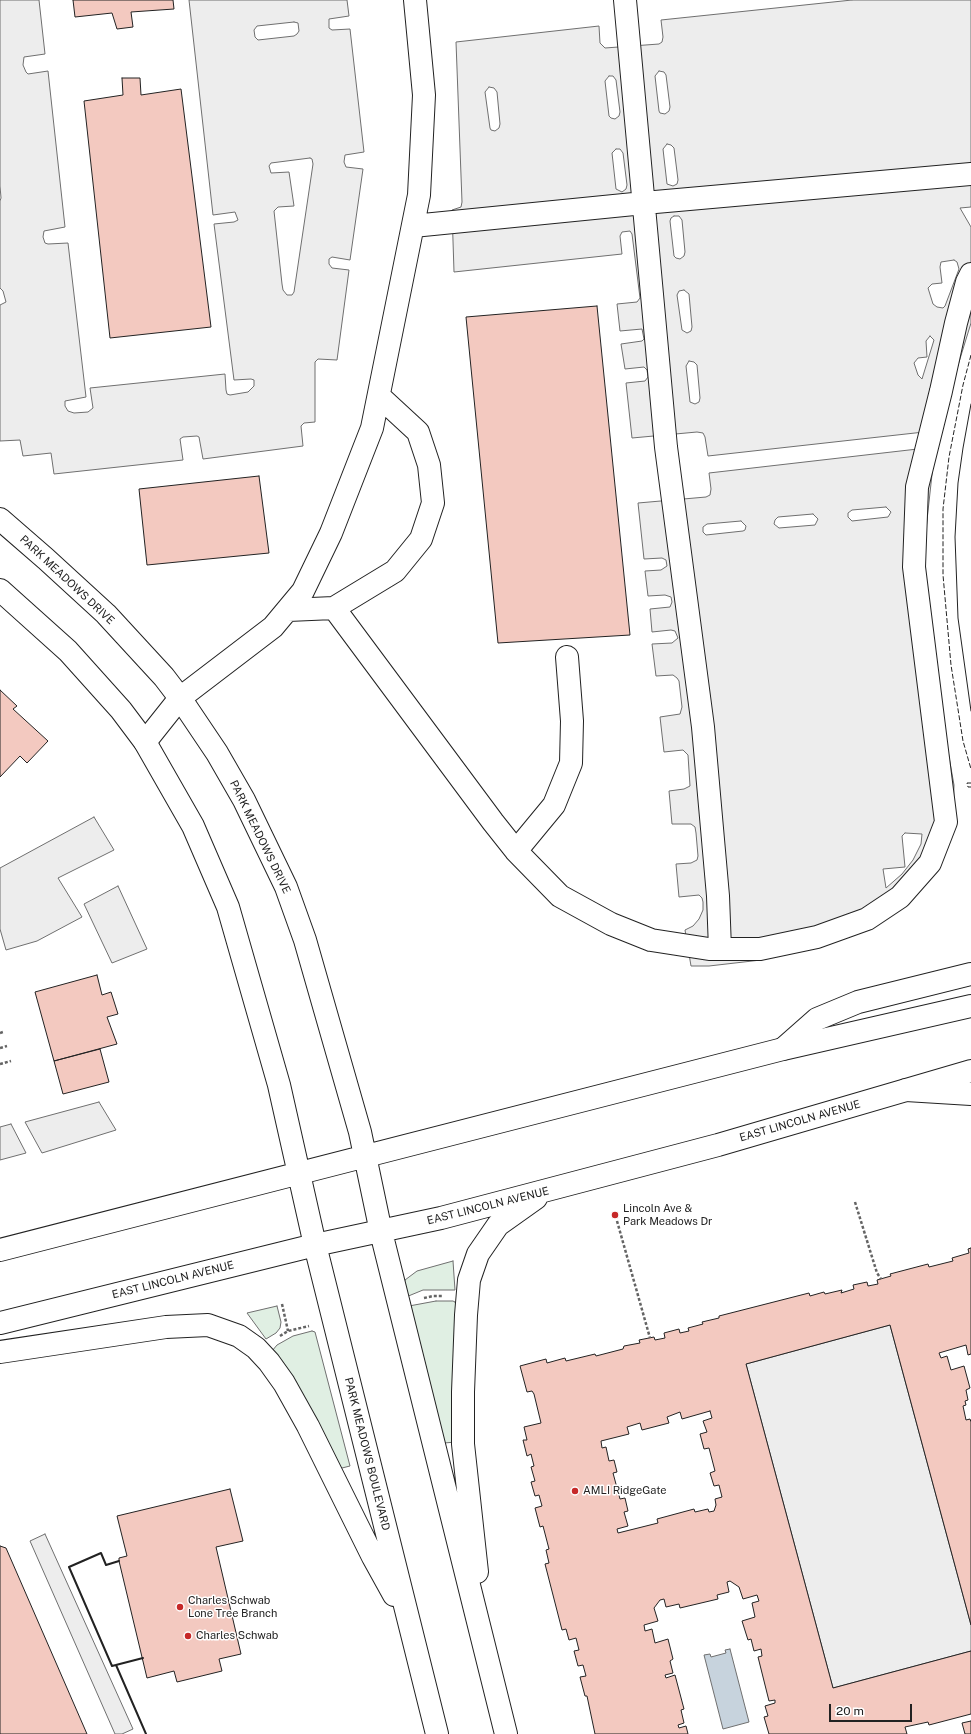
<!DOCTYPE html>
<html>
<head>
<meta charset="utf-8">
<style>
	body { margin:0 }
	#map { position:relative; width:971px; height:1734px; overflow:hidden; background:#fff; font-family:"Public Sans",sans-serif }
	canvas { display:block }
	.scale { position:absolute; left:829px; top:1704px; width:83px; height:18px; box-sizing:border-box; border:2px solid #222; border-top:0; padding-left:5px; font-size:12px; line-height:14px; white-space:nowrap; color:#222; -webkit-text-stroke:3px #fff; paint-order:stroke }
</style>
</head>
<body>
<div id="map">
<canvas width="971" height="1734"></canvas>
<div class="scale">20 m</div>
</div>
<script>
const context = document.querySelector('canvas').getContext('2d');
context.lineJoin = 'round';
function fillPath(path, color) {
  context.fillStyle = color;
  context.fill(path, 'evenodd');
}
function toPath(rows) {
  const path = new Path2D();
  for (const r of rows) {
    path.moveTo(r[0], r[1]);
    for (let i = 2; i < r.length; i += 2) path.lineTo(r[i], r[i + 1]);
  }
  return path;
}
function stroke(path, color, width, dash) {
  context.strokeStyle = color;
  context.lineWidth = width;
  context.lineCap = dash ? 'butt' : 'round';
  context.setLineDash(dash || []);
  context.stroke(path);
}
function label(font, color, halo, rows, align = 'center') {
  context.font = font + ' "Public Sans",sans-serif';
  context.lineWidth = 3;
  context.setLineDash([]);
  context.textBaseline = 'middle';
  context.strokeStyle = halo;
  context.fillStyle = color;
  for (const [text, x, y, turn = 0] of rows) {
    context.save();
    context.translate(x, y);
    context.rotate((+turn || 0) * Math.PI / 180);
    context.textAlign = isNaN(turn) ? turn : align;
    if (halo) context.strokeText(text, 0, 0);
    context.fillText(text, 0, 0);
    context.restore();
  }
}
const green = toPath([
	[453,1261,455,1290,423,1290,406,1297,404,1284,405,1280,417,1271,453,1261],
	[436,1301,453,1301,455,1302,456,1305,456,1442,444,1443,409,1306,436,1301],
	[277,1306,281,1322,280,1328,276,1333,266,1339,247,1313,277,1306],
	[312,1331,315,1332,350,1466,338,1469,272,1351,277,1345,293,1336,312,1331]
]);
fillPath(green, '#e0efe3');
stroke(green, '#6f6f6f', 1);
const parking = toPath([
	[0,0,39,0,45,54,24,57,23,65,26,72,28,74,48,71,65,227,44,231,43,237,45,243,48,244,68,243,86,397,65,401,65,406,68,411,74,413,88,412,93,408,90,388,225,374,226,390,227,394,230,395,248,392,254,386,254,380,251,379,234,380,214,224,234,222,238,220,235,212,213,215,189,0,347,0,349,16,329,19,329,28,332,30,350,29,364,152,345,155,344,162,346,167,363,169,350,260,332,257,329,259,329,264,332,268,349,270,337,360,318,359,315,362,315,422,304,423,301,426,303,446,203,459,199,437,197,436,183,437,180,439,183,460,54,474,51,453,23,456,20,440,0,441,0,305,6,302,3,291,0,288,0,201,1,198,0,186,0,0],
	[294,22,298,23,299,31,297,34,294,36,258,40,255,37,254,30,257,26,294,22],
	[310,158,312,159,313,164,294,292,292,295,287,295,283,290,282,284,274,211,278,207,294,206,289,172,271,173,269,166,271,163,310,158],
	[852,0,971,0,971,207,960,208,971,227,971,323,951,388,942,430,708,456,705,437,703,433,697,432,632,438,626,383,645,381,648,377,647,370,644,367,625,369,621,344,642,341,644,339,642,329,620,331,617,304,637,302,640,298,632,234,630,231,622,232,620,236,622,254,454,272,452,210,461,207,462,202,456,42,599,26,600,43,605,48,659,44,662,42,663,37,661,20,852,0],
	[659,71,664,72,666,75,670,107,669,111,665,114,660,113,659,111,655,76,659,71],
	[609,76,613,76,616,80,620,112,619,116,615,119,611,118,609,116,605,81,609,76],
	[489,87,494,88,497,92,500,124,499,128,495,131,491,130,490,128,485,92,489,87],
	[667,144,671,145,674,148,678,180,677,184,673,186,667,184,663,149,667,144],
	[616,149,620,149,623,153,627,185,626,189,622,192,616,189,612,153,616,149],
	[674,216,679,216,682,220,685,252,684,256,680,259,676,258,674,256,670,221,671,218,674,216],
	[954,260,957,262,959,269,945,306,943,308,937,307,933,304,928,288,932,284,942,283,940,267,941,262,954,260],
	[684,290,689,294,692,327,691,331,687,333,682,330,677,295,679,291,684,290],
	[930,336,934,340,922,379,918,375,914,363,918,358,927,357,926,341,930,336],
	[689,361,694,362,697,365,700,398,699,402,695,404,690,402,686,366,689,361],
	[935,447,923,557,939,701,954,785,953,820,943,858,834,942,761,960,709,966,691,966,685,930,693,926,699,919,703,910,703,902,702,898,699,895,679,897,676,864,691,863,697,860,698,856,696,833,695,827,691,824,672,824,669,791,684,789,690,786,688,755,683,750,664,752,660,717,680,714,682,707,679,681,677,678,673,675,656,676,652,644,672,643,678,638,675,631,671,630,652,632,650,609,670,607,672,602,671,597,665,595,648,596,645,571,661,570,667,566,666,560,662,558,644,559,638,503,706,497,710,495,711,489,709,473,935,447],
	[886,507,891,512,888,517,852,521,848,517,848,513,852,510,886,507],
	[813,514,818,519,815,525,779,528,774,524,775,520,778,517,813,514],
	[741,521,746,526,745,530,743,531,706,535,703,532,703,527,707,524,741,521],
	[905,833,922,834,921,844,913,860,902,874,886,888,883,869,905,867,902,836,905,833],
	[94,817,114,850,58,878,82,917,37,941,6,950,0,929,0,868,94,817],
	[118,886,147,949,112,963,84,904,118,886],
	[99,1102,116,1130,42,1153,25,1122,99,1102],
	[11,1124,26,1153,0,1160,0,1127,11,1124],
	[890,1325,971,1625,971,1651,833,1688,746,1364,890,1325],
	[45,1534,133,1729,122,1734,115,1734,30,1541,45,1534]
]);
fillPath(parking, '#ededed');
stroke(parking, '#6f6f6f', 1);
const water = toPath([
	[730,1649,749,1722,723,1729,704,1655,710,1654,711,1657,726,1653,725,1650,730,1649]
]);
fillPath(water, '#c7d3dd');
stroke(water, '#6f6f6f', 1);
const building = toPath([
	[73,0,173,0,174,9,131,12,133,27,117,29,112,13,75,17,73,0],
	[122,78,140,78,141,95,181,89,211,327,110,338,84,101,123,95,122,78],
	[597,306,630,635,498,643,466,317,597,306],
	[259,476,269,553,147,565,139,489,259,476],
	[0,690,17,706,13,709,48,741,27,763,20,756,0,777,0,690],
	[97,975,102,995,111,992,118,1014,107,1017,117,1044,54,1061,35,992,97,975],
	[100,1049,109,1082,63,1094,54,1061,100,1049],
	[971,1248,971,1354,968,1355,966,1345,939,1353,941,1358,947,1356,951,1370,964,1366,970,1388,966,1390,968,1400,965,1401,966,1405,963,1406,966,1420,970,1419,971,1422,971,1625,890,1325,746,1364,833,1688,971,1651,971,1714,929,1725,928,1722,905,1727,907,1734,769,1734,764,1717,768,1716,765,1706,775,1703,775,1700,769,1701,758,1657,762,1656,761,1649,754,1651,751,1639,748,1640,742,1621,755,1617,752,1603,759,1601,757,1595,743,1599,739,1587,730,1581,727,1582,729,1592,717,1595,718,1599,680,1608,679,1604,666,1607,664,1599,660,1600,654,1608,658,1621,644,1625,645,1631,652,1629,655,1643,668,1639,673,1659,670,1661,673,1673,665,1675,666,1678,675,1675,684,1709,681,1710,684,1723,678,1725,679,1728,686,1726,688,1734,595,1734,587,1696,585,1696,580,1677,586,1676,583,1665,578,1666,574,1651,579,1650,576,1638,569,1640,566,1629,562,1630,545,1564,549,1563,546,1550,549,1549,543,1526,540,1527,535,1508,542,1506,539,1495,535,1496,531,1482,535,1481,531,1467,534,1466,531,1454,527,1456,523,1440,527,1440,524,1427,541,1423,534,1394,532,1391,527,1392,520,1366,546,1359,547,1363,565,1358,566,1361,595,1354,596,1356,623,1349,624,1346,640,1343,639,1340,654,1337,655,1340,665,1338,664,1333,679,1329,680,1333,689,1331,688,1328,703,1324,702,1322,719,1318,719,1316,809,1293,810,1296,824,1292,825,1294,842,1290,841,1293,854,1289,853,1285,867,1282,868,1286,878,1284,877,1280,891,1276,890,1274,928,1264,929,1267,953,1261,952,1258,969,1253,968,1249,971,1248],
	[710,1411,712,1418,703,1421,707,1432,700,1434,704,1449,709,1448,715,1471,710,1473,714,1486,719,1485,722,1497,715,1499,716,1505,714,1511,709,1512,708,1509,695,1512,694,1509,657,1519,658,1523,618,1533,617,1529,628,1526,624,1512,628,1511,625,1498,620,1499,613,1473,617,1472,614,1460,609,1461,606,1447,602,1448,601,1441,629,1434,627,1427,640,1423,642,1430,669,1423,667,1417,680,1412,682,1419,710,1411],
	[230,1489,243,1541,216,1547,241,1654,219,1659,222,1671,177,1682,174,1671,147,1678,119,1561,119,1558,127,1556,117,1516,230,1489],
	[0,1546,6,1548,87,1734,0,1734,0,1546],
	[971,1721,971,1734,965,1734,962,1723,971,1721]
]);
fillPath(building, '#f3c9c0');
stroke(building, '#222', 1);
const minor = toPath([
	[625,0,666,447,703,727,718,896,720,949],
	[413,226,644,203,971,174],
	[334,608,493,822,516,851,560,896,611,924,651,940,709,949,760,949,817,937,867,919,900,897,930,863,946,822,914,567,917,487,941,391,956,323,967,282,971,274],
	[288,610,334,608,395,571,421,539,433,503,429,465,418,432,379,396],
	[145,742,180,698,273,627,303,591,331,533,372,428,419,195,424,95,415,0],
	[516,851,554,805,571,763,572,721,567,657]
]);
const major = toPath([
	[0,519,46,559,106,614,164,677,180,698,217,753,244,800,286,887,305,940,360,1132,381,1232,506,1734],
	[0,590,68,651,121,710,145,742,193,826,228,907,279,1085,315,1245,437,1734],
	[0,1250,783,1049,971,1006],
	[0,1323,315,1245,441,1218,718,1145,971,1071],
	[0,1352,166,1327,208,1325,239,1336,256,1348,269,1362,284,1383,308,1426,373,1557,394,1595],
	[477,1572,463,1444,463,1392,466,1315,469,1280,478,1254,498,1225,536,1198]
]);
const highway = toPath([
	[783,1049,817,1019,858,1002,971,974],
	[906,1090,971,1094]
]);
stroke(minor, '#222', 24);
stroke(major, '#222', 24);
stroke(highway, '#222', 24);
stroke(toPath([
	[0,1033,3,1032],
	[0,1048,7,1046],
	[0,1064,11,1061],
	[855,1202,877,1273,881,1279],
	[617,1221,650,1338],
	[424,1298,433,1296,443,1296],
	[282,1304,288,1331],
	[280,1336,288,1331,309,1326]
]), '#646464', 2.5, [3, 2]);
stroke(minor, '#fff', 22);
stroke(major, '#fff', 22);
stroke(highway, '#fff', 22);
stroke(toPath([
	[971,404,963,448,958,483,955,537,958,618,971,711]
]), '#222', 1);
stroke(toPath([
	[971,355,963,385,949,457,943,509,943,575,951,665,963,741,971,769],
	[971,783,967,783,968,787,971,787]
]), '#222', 1, [5, 2]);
stroke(toPath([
	[119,1561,106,1565,101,1553,69,1567,112,1666,143,1658],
	[116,1665,146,1734]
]), '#222', 2);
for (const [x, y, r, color] of [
	[615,1215,4,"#c62828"],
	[575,1491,4,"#c62828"],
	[180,1607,4,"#c62828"],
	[188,1636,4,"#c62828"]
]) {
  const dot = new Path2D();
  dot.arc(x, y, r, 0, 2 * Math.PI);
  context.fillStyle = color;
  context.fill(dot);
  stroke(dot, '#fff', 1.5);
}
label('11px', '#222', '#fff', [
	["PARK MEADOWS DRIVE",67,580,43],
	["PARK MEADOWS DRIVE",260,837,64],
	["EAST LINCOLN AVENUE",800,1121,-16],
	["EAST LINCOLN AVENUE",488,1206,-14],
	["EAST LINCOLN AVENUE",173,1280,-14],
	["PARK MEADOWS BOULEVARD",367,1454,76]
]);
label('11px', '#222', '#fff', [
	["Lincoln Ave &",623,1209],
	["Park Meadows Dr",623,1222],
	["AMLI RidgeGate",583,1491],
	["Charles Schwab",188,1601],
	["Lone Tree Branch",188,1614],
	["Charles Schwab",196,1636]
], 'left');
</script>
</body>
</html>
